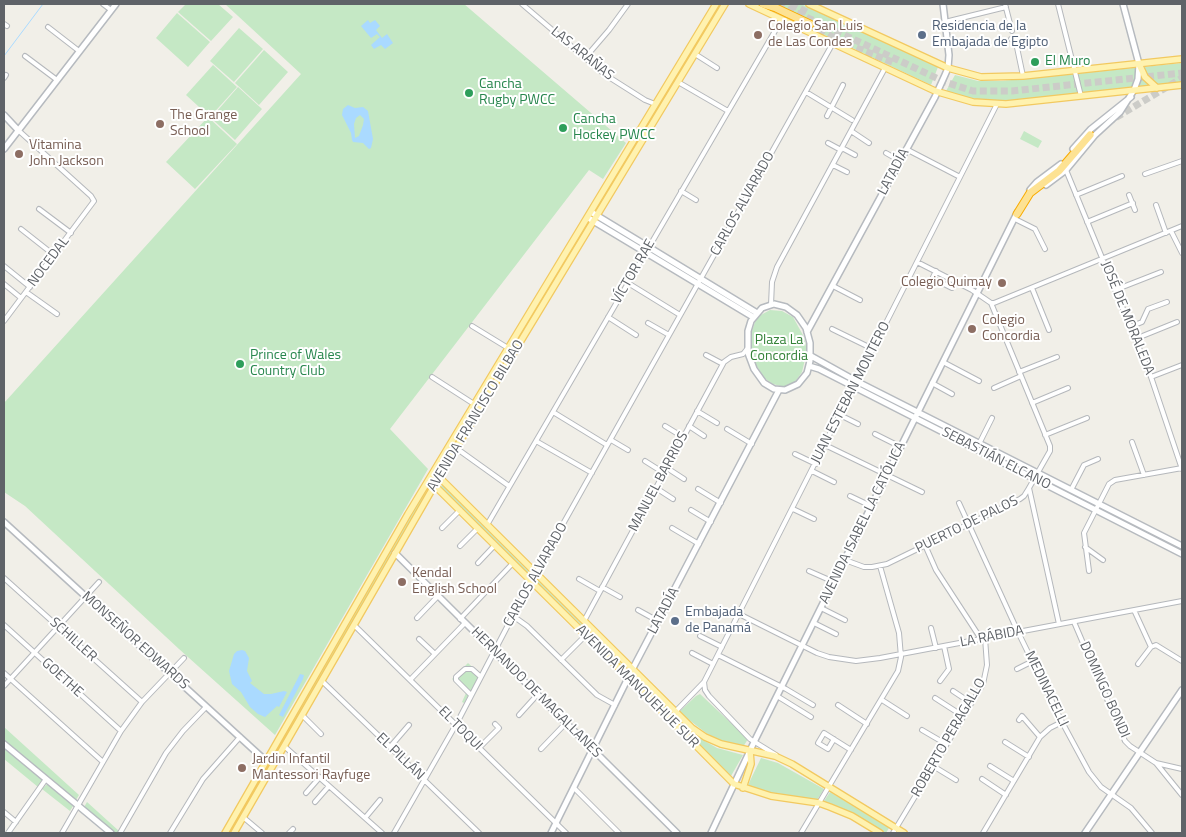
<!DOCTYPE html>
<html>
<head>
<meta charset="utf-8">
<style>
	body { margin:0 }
	#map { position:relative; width:1186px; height:837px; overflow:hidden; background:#f1efe8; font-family:"Titillium Web",sans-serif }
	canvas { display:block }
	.frame { position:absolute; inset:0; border:5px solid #5f6368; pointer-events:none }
</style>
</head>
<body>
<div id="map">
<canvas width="1186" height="837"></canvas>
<div class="frame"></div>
</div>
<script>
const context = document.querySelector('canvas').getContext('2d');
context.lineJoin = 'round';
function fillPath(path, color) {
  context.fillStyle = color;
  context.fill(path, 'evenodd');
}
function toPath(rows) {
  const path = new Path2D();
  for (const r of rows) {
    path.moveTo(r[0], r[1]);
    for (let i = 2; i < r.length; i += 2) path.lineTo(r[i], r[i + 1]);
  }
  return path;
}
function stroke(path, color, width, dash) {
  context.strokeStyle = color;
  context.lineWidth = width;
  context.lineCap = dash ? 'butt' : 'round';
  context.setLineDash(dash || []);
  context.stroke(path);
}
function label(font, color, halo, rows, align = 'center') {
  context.font = font + ' "Titillium Web",sans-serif';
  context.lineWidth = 4;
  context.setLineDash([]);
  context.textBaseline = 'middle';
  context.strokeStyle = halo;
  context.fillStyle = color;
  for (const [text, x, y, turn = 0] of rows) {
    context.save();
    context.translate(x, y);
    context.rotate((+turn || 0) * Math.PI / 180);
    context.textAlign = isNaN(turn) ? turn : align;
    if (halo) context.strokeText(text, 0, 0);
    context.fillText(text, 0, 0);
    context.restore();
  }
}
fillPath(toPath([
	[186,4,218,4,233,17,211,41,178,12],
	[225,4,464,4,626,143,603,179,589,170,390,429,428,469,275,735,179,649,25,506,4,492,4,403,301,74],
	[772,4,801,4,938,67,931,85,763,6],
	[177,13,210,42,188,67,156,38],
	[711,17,701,38,658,107,658,105],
	[239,28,263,49,234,82,210,61],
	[264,50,288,72,259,105,235,83],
	[1182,63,1182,82,1003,101,983,100,965,97,946,91,955,75,978,81,1001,81],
	[213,65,237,87,210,117,186,95],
	[238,87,262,109,235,140,211,118],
	[208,117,237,144,195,189,166,162],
	[1024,131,1042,141,1038,148,1020,139],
	[589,221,590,221,468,424,471,415],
	[770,310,782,311,793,317,804,337,807,351,802,372,795,382,787,386,780,386,773,384,764,378,755,363,752,353,752,331,755,322,759,316],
	[442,485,691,733,717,748,743,755,731,776,635,681,625,668,440,488],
	[425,492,427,493,231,833,229,833],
	[468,663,480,674,464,703,462,702,466,693,468,694,452,679],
	[700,694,748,739,743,747,720,741,706,733,679,712,696,696],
	[4,727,79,795,76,800,4,740],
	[4,747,42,779,42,782,38,787,4,759],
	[761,758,778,763,824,789,817,800,780,796,747,787],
	[49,784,73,806,70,811,42,789,46,785],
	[830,792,889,828,886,833,851,813,824,801],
	[87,802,119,831,117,833,114,833,83,809]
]), '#c5e8c5');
fillPath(toPath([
	[368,20,370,23,375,20,380,26,376,30,382,38,387,34,393,43,385,49,381,45,374,49,371,45,380,37,377,34,371,38,361,26],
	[348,105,355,108,363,107,368,111,373,139,371,148,369,149,363,143,353,142,352,140,351,133,342,115,343,109],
	[360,115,364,119,363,125,359,136,355,138,354,124,356,118],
	[242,650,245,651,249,658,247,671,252,681,250,683,264,694,271,694,284,691,287,692,279,707,277,706,265,717,258,714,250,707,241,692,232,684,229,671,234,654,237,651],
	[300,674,304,675,303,679,283,717,279,715]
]), '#aadaff');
stroke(toPath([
	[4,56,43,4]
]), '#aadaff', 1);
stroke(toPath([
	[778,4,945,82,973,91,1012,91,1182,73],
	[791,4,808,13],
	[810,24,841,42,895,63],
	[1090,135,1095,130,1182,78]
]), '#ccccc8', 7, [7, 3.5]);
const street = toPath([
	[103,4,111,10],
	[522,4,604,74,645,100,655,104],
	[1005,4,1012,31],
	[1058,4,1081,96],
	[945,22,1006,7],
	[4,24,7,26],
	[48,27,79,51],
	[1011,39,1015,38,1023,76],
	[695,54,717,68],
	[25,56,57,80],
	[585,58,609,30,628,4],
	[4,78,6,75],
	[678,82,728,111],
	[806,92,852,120],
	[827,116,843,85],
	[851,131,869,143],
	[828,143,841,150],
	[842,148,855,155],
	[906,149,960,177],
	[886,153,900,161],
	[833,165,847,172],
	[1066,170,1151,377,1182,469],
	[1145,174,1182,161],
	[681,191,696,200],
	[1076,195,1122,176],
	[1129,195,1135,210],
	[1156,205,1166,233],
	[39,209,71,233],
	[1015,219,1035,229,1045,249],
	[1087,222,1133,203],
	[21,229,54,255],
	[1171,231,1182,253],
	[917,262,972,290,991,303,994,303,1182,226],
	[4,266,30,287],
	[936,271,933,277,934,279,952,288,957,282],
	[628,283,680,315],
	[4,284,21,298],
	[833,286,860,300],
	[1032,288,1049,330],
	[1115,290,1161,272],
	[26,292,57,314],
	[771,305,772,282,777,267,885,68],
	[608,317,636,335],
	[4,321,94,201,91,196,18,130],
	[648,323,669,335],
	[472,326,508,348],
	[1130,327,1142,322,1148,309,1167,302],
	[832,329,873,349],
	[1135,339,1177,322],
	[706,355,723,364],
	[943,362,979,381],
	[1019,372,1057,357],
	[432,377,474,404],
	[1151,377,1182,365],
	[932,383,952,394],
	[994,388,1021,376],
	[1032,403,1068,388],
	[697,411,717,423],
	[553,412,607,445],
	[840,415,858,424],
	[665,426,683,437],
	[689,426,704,436],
	[727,429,752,444],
	[875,434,901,447],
	[1045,435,1087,418],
	[611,440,628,450],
	[536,441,592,473],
	[1132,442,1144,475],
	[979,444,992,418],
	[825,445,922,492],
	[456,448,509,486],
	[795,454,816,464],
	[645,461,664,473],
	[667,468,684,479],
	[812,471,834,482],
	[656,488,673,499],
	[1029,488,1059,624],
	[698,489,721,503],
	[1071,490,1084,465,1098,459],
	[850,496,871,506],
	[959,503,1018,632,1062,722,1089,772,1101,787,1131,808,1152,833],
	[793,509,814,519],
	[691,510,711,522],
	[487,525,782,19],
	[442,528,460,510],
	[672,528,699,544],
	[925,545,936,570,981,639],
	[460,546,478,528],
	[1085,547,1103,560],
	[845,560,864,567,872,567,887,564,1020,499,1024,496,1029,488,1050,451,1050,446,991,303],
	[478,563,495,545],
	[809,571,834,582],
	[1089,571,1084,533,1109,484,1115,480,1182,468],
	[4,578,142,702],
	[579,579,600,591],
	[602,587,620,597],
	[821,608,845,620],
	[638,610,658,621],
	[1134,610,1151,647],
	[739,614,817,653,829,657,856,661,880,658,1182,601],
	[513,616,527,626,597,695,615,705],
	[417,618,438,596],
	[460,619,513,563],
	[584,621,724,362,731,357,743,354,747,349],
	[1074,622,1125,741,1130,746,1156,763,1182,795],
	[814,623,836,634],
	[4,625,121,731],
	[354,625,566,833],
	[931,628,936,648],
	[700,636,722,647],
	[419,639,435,654],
	[692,653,713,664],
	[718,655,786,689,813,705],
	[561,660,586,635],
	[1138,664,1151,647,1156,645,1182,661],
	[1017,669,1033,661],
	[4,673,103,762],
	[410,680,465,623],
	[322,681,479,833],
	[940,681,949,669,944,646],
	[704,682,705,690,709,696,750,739,776,755],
	[4,686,99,582],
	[953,691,971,703],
	[471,695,456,680,456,677,465,669,472,669,481,677],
	[777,696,811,717],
	[935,698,963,716],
	[882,700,907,716],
	[838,705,867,724],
	[675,712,704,682,997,104],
	[302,715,321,734],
	[519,715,538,694],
	[1019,720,1022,716,1040,737],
	[922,730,946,744],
	[834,739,828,749,818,743,824,733,851,750],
	[1005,742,1029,757],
	[284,746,382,833],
	[390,747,409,725],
	[479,748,499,728,495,724],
	[541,749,566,723],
	[1156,763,1182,769],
	[933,766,956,780],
	[990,766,1014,781],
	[982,779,1006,795],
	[574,788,619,833],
	[306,793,320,777],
	[315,802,329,786],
	[4,812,16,822],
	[243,817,262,833],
	[365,818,380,800],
	[8,833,46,779],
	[62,833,121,731,142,702,184,658],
	[120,833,166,753,183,731,206,707],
	[170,833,203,779,240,737],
	[289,833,293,829],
	[394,833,458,721,531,581,833,43],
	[801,833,898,671,901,657,899,633,880,566],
	[893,833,983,684,987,665,985,638],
	[983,833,1040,737,1050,728,1062,722]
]);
const secondary = toPath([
	[4,115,18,130],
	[4,149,116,4],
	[1073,149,1091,129,1131,97],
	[1046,185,1066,170,1095,135,1120,112,1134,90,1138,79,1139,64,1123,4],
	[1030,190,1037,182,1061,164],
	[591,212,757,313],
	[590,219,753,317],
	[774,304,786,307,797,315,806,328,810,343,810,361,807,373,798,384,785,390,774,389,764,383,754,369,748,353,748,331,751,321,762,308,774,304],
	[807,332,935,97,945,75,948,68,949,55,943,4],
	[811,356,856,381,1182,546],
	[809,366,819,369,1182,554],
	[4,522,266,761],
	[395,553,677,833],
	[4,744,111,833],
	[551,833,632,670,779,390],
	[711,833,756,738,1017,213],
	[1085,833,1182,690]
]);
const primary = toPath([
	[749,4,935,91,973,102,1006,104,1182,85],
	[809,4,948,68,981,77,1023,76,1182,59],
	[1139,64,1145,77,1157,88],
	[437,475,692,728,705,737,721,744,775,756,792,764,904,833],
	[432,483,633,682,734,784,771,796,819,803,830,807,852,816,880,833],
	[743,788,751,764,750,751],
	[225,833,408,514,716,4],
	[234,833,456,448,725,4]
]);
const highway = toPath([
	[763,4,776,8,810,24],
	[1017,214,1030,193,1059,171,1090,135]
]);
stroke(street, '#b5b8bc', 6);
stroke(secondary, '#b6babf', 8);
stroke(primary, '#f2c960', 8);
stroke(highway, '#f9ab00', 9);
stroke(street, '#fff', 4);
stroke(secondary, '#fff', 5);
stroke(primary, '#fff2af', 5.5);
stroke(highway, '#fde293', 7);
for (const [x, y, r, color] of [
	[758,35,5,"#8d6e63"],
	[922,35,5,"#5c6f8a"],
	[1035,62,5,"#2e9e5b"],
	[469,93,5,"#2e9e5b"],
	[160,124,5,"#8d6e63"],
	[563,128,5,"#2e9e5b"],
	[19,154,5,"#8d6e63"],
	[1002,283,5,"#8d6e63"],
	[972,329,5,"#8d6e63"],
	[240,364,5,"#2e9e5b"],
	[402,582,5,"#8d6e63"],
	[675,621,5,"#5c6f8a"],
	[242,768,5,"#8d6e63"]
]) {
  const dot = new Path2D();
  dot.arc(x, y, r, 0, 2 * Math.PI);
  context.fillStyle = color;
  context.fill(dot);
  stroke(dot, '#fff', 2);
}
label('14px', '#785e54', '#fff', [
	["Colegio San Luis",768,27],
	["de Las Condes",768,43],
	["The Grange",170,116],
	["School",170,132],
	["Vitamina",29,146],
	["John Jackson",29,162],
	["Colegio Quimay",992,283,"right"],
	["Colegio",982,321],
	["Concordia",982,337],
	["Kendal",412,574],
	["English School",412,590],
	["Jardin Infantil",252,760],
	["Mantessori Rayfuge",252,776]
], 'left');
label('14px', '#4e5e75', '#fff', [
	["Residencia de la",932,27],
	["Embajada de Egipto",932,43],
	["Embajada",685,613],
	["de Panamá",685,629]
], 'left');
label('14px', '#5f6368', '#fff', [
	["LAS ARAÑAS",582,54,39],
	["LATADÍA",894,172,-62],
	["CARLOS ALVARADO",743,204,-61],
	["NOCEDAL",49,262,-53],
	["VÍCTOR RAE",634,272,-60],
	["JOSÉ DE MORALEDA",1127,318,68],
	["JUAN ESTEBAN MONTERO",851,393,-63],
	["AVENIDA FRANCISCO BILBAO",476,416,-59],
	["SEBASTIÁN ELCANO",996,459,27],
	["MANUEL BARRIOS",659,482,-62],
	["AVENIDA ISABEL LA CATÓLICA",863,523,-64],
	["PUERTO DE PALOS",967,525,-26],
	["CARLOS ALVARADO",536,575,-61],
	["LATADÍA",664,611,-62],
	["LA RÁBIDA",992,637,-11],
	["SCHILLER",73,640,42],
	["MONSEÑOR EDWARDS",135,641,42],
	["GOETHE",62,678,42],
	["AVENIDA MANQUEHUE SUR",637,687,45],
	["MEDINACELLI",1046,689,64],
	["DOMINGO BONDI",1104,690,66],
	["HERNANDO DE MAGALLANES",536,693,45],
	["EL TOQUI",460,729,45],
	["ROBERTO PERAGALLO",949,738,-60],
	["EL PILLÁN",400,757,44]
]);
label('14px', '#27864d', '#fff', [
	["El Muro",1045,62],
	["Cancha",479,85],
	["Rugby PWCC",479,101],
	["Cancha",573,120],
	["Hockey PWCC",573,136],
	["Prince of Wales",250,356],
	["Country Club",250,372]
], 'left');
label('14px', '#348238', '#fff', [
	["Plaza La",779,341],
	["Concordia",779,357]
]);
</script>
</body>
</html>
